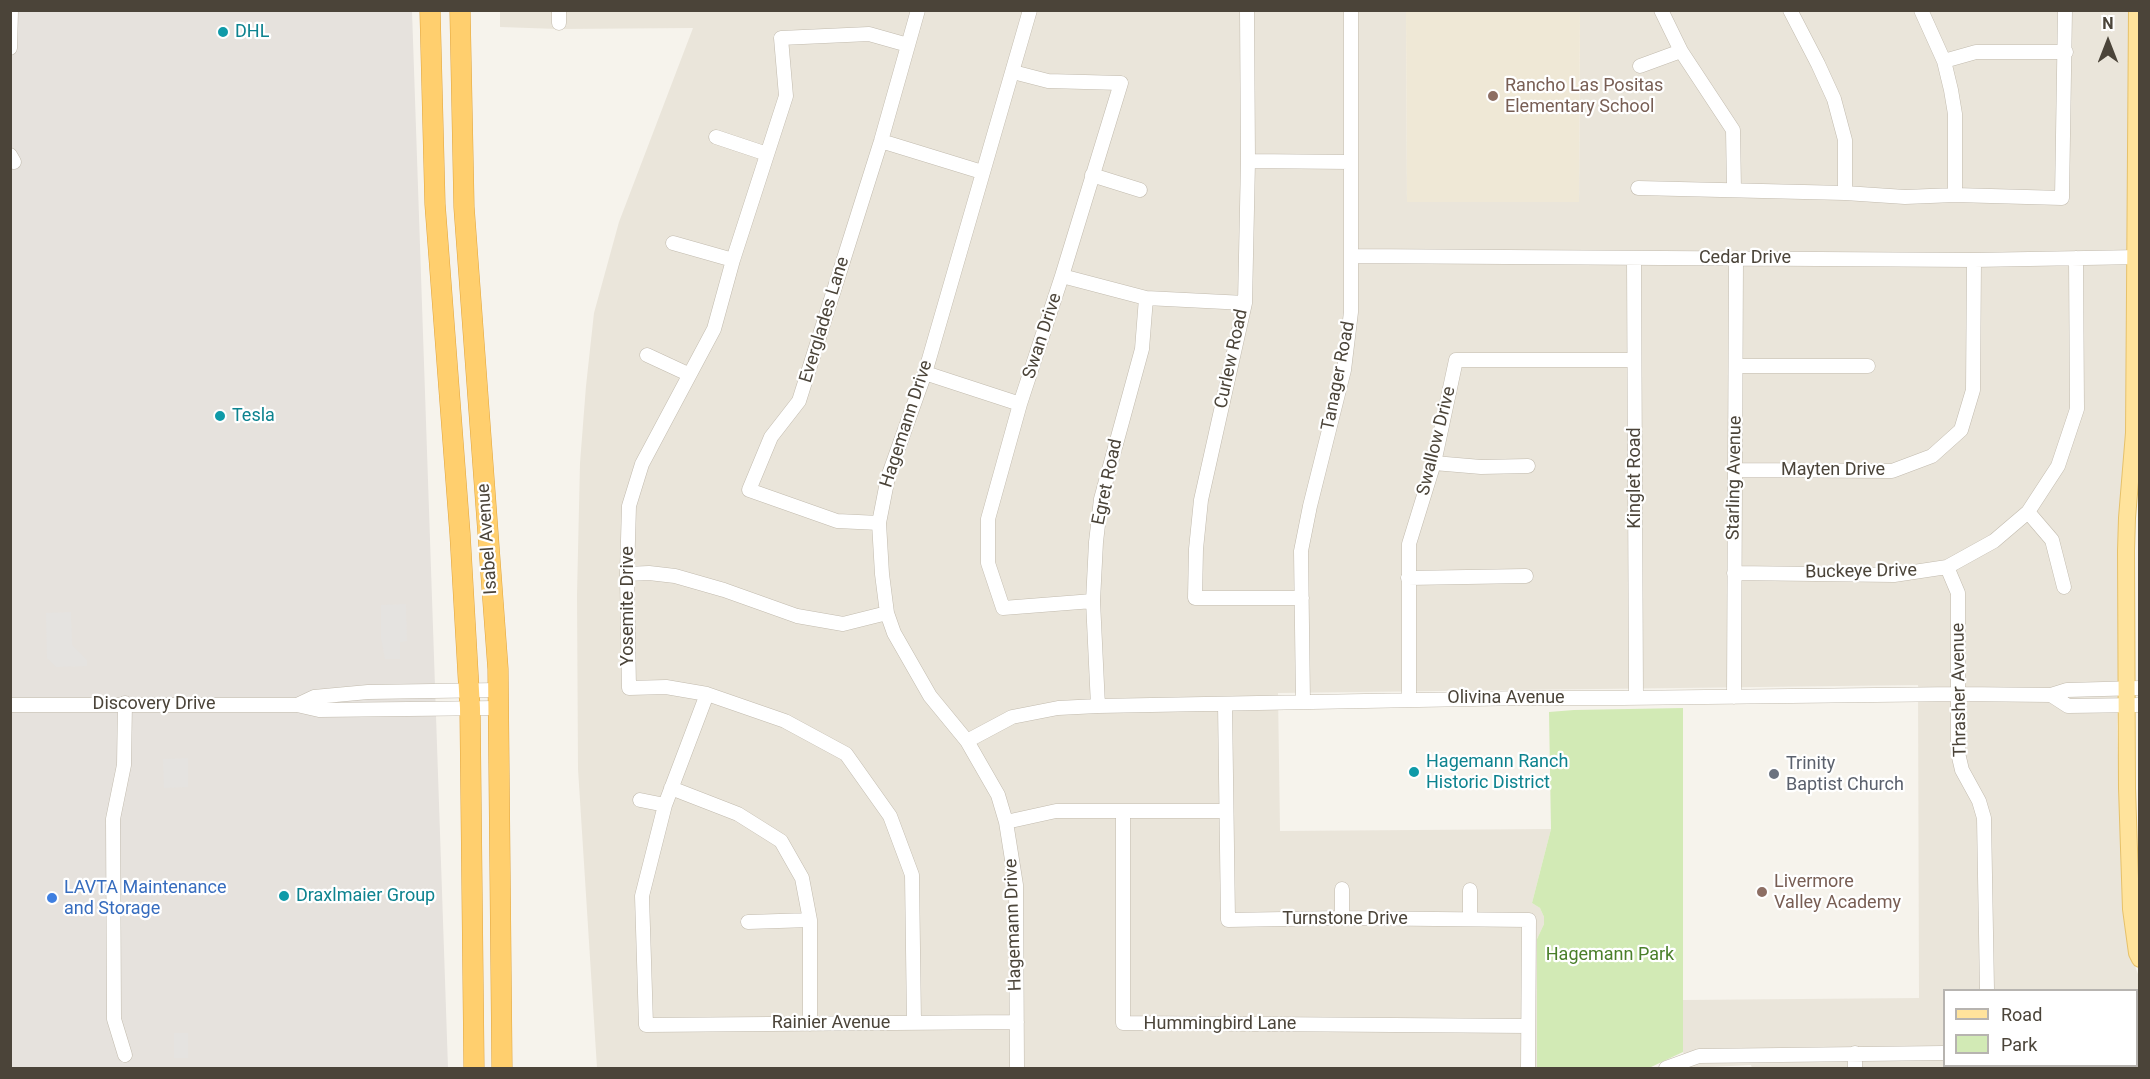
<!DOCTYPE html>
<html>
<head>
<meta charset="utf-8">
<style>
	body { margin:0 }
	#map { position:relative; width:2150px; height:1079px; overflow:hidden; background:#f6f3ec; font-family:Roboto,sans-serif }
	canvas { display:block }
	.frame { position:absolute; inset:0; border:12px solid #4b4439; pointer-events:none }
	.legend { position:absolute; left:1943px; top:989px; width:195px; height:78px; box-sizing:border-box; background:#fff; border:2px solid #b7b4b0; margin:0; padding:8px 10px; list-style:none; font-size:18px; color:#4b4439 }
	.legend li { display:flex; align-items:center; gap:12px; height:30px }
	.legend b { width:30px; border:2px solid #b7b4b0 }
	.north { position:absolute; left:2078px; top:12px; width:60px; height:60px; -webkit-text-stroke:4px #fff; paint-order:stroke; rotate:0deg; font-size:16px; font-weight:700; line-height:24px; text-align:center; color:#4b4439 }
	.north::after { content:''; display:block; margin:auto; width:21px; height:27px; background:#4b4439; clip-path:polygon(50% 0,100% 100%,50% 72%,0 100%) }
</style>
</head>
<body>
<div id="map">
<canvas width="2150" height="1079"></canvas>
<div class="frame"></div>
<ul class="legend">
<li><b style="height:8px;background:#ffe39c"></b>Road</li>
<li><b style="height:16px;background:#d2eab5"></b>Park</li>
</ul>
<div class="north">N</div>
</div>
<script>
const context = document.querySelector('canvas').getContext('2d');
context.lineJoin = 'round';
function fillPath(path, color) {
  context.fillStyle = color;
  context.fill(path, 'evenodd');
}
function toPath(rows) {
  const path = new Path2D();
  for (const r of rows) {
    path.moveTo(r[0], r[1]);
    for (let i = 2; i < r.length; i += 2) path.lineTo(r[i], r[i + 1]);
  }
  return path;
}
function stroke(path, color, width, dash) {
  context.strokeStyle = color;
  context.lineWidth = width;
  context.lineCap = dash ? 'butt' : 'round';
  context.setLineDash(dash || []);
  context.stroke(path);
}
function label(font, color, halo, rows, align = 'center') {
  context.font = font + ' Roboto,sans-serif';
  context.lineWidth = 4.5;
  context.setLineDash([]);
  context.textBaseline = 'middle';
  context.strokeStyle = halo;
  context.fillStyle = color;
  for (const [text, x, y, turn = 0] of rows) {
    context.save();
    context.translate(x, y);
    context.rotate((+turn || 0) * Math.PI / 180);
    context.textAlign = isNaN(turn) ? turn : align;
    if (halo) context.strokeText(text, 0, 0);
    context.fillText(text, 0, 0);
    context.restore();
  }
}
fillPath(toPath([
	[500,10,1406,11,1407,202,1579,202,1580,11,2133,11,2127,451,2117,726,2122,878,2134,963,2139,977,2139,1068,1752,1068,1751,1065,1690,1068,1683,1052,1683,1000,1919,998,1918,685,1278,693,1280,831,1551,829,1532,903,1540,908,1544,917,1544,924,1537,939,1537,1068,597,1068,578,769,577,595,580,463,586,386,594,313,619,222,693,28,558,29,500,27],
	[1944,990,2136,990,2136,1066,1944,1066]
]), '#eae5da');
fillPath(toPath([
	[10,11,412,11,448,1068,11,1068]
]), '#e6e2dd');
fillPath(toPath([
	[1406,11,1580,11,1579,202,1407,202]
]), '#efe8d6');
fillPath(toPath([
	[1683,708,1683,1052,1649,1068,1537,1068,1537,939,1544,924,1544,917,1540,908,1532,903,1551,829,1549,712,1574,710]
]), '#d2eab5');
fillPath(toPath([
	[406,604,407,641,400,642,400,659,385,659,381,638,381,605],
	[71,612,72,645,87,660,87,666,56,667,47,658,46,613],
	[188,758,188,787,164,788,163,759],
	[174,1033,188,1033,188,1058,174,1058]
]), '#e5e3e0');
const minor = toPath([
	[1247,10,1248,161,1245,303,1201,500,1196,549,1195,598,1302,598],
	[1661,10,1681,51,1733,130,1734,190],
	[1790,10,1818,64,1834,99,1845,140,1845,193],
	[1921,10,1944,61,1951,90,1955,114,1955,195],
	[559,23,559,10],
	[908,45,869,34,781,38,786,96,733,260,714,329,642,464,629,506,627,574,629,688,666,687,707,694,785,721,846,754,890,816,912,875,914,1023],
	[10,48,11,10],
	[1944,61,1976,52,2066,52],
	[1640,66,1681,51],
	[1013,72,1048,81,1121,83,1062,276,1020,404,988,519,988,563,1003,608,1093,601],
	[716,137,767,154],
	[881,141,982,172],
	[10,155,14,162],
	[1248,161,1350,162],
	[1092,175,1140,190],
	[1638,188,1845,193,1905,197,1955,195,2062,198,2065,10],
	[673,243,733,260],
	[1351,256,1974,260,2140,257],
	[1634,258,1636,698],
	[1062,276,1146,298,1245,303],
	[647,355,688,374],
	[1736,366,1868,366],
	[925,373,1020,404],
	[1434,463,1481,467,1528,466],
	[1736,470,1892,471,1932,456,1961,430,1973,390,1974,260],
	[2028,512,2052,540,2064,587],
	[879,523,837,521,749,490,771,437,799,401,881,141,918,10],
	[1947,567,1958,593,1958,753,1962,770,1979,801,1984,818,1987,990],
	[1734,573,1894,575,1947,567,1994,541,2028,512,2058,466,2077,409,2076,258],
	[627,574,649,573,675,576,724,590,797,616,843,624,887,613],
	[1408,578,1526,576],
	[707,694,665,805,642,896,646,1025,1017,1022],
	[2051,695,2068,706,2140,705],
	[1734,697,1736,258],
	[1409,699,1409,544,1434,463,1456,360,1634,360],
	[1303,702,1301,551,1310,506,1344,370,1351,312,1351,10],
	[125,703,124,765,113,819,114,1019,125,1055],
	[1225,704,1228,920,1342,918,1529,920,1528,1068],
	[10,705,297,705,319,710,498,708],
	[297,705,314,697,368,692,497,690],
	[1098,706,1093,601,1096,542,1101,499,1142,349,1146,298],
	[967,741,1012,717,1058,708,1098,706,1525,698,1622,698,1959,694,2051,695,2067,690,2140,688],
	[671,788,738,814,781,841,802,878,810,920,810,1024],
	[640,800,665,805],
	[1123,812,1123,1023,1528,1026],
	[1006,822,1056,811,1226,811],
	[1342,889,1342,918],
	[1470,890,1470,919],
	[748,922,810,920],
	[1855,1053,1855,1068],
	[1017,1068,1016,885,1006,822,998,795,967,741,930,696,894,633,887,613,882,574,879,523,888,477,925,373,1030,10],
	[1666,1068,1699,1056,1944,1053],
	[2045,1068,2045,1066]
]);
const major = toPath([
	[2137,10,2134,433,2127,518,2126,551,2127,788,2131,909,2137,953,2140,959]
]);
const highway = toPath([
	[430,10,435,204,460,534,470,708,474,1068],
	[460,10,464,207,498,669,502,1068]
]);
stroke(minor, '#c2bbae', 15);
stroke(major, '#e6c16a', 18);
stroke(highway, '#e0a43c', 21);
stroke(minor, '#fff', 14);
stroke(major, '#ffe39c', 16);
stroke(highway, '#ffcf6e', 20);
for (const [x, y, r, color] of [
	[223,32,6,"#0f9aa8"],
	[1493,96,6,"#8d6e63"],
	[220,416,6,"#0f9aa8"],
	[1414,772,6,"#0f9aa8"],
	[1774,774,6,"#6b7280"],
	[1762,892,6,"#8d6e63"],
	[284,896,6,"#0f9aa8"],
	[52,898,6,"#3f7fe0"]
]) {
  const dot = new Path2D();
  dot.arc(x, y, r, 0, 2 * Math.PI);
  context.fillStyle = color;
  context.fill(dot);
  stroke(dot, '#fff', 2);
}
label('18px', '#0d838f', '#fff', [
	["DHL",235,32],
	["Tesla",232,416],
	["Hagemann Ranch",1426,762],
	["Historic District",1426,783],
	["Draxlmaier Group",296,896]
], 'left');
label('18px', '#785e54', '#fff', [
	["Rancho Las Positas",1505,86],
	["Elementary School",1505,107],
	["Livermore",1774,882],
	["Valley Academy",1774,903]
], 'left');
label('18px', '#4b4439', '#fff', [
	["Cedar Drive",1745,258],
	["Everglades Lane",825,320,-73],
	["Swan Drive",1043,336,-72],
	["Curlew Road",1232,359,-78],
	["Tanager Road",1339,376,-79],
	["Hagemann Drive",907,424,-72],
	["Swallow Drive",1437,441,-76],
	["Mayten Drive",1833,470],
	["Kinglet Road",1635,478,-90],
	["Starling Avenue",1735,478,-89],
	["Egret Road",1108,482,-78],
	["Isabel Avenue",488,539,-94],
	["Buckeye Drive",1861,572,-1],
	["Yosemite Drive",628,606,-90],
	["Thrasher Avenue",1960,690,-91],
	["Olivina Avenue",1506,698],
	["Discovery Drive",154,704],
	["Turnstone Drive",1345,919],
	["Hagemann Drive",1014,925,-92],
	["Rainier Avenue",831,1023],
	["Hummingbird Lane",1220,1024]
]);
label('18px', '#5b616d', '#fff', [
	["Trinity",1786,764],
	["Baptist Church",1786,785]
], 'left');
label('18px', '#366cbe', '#fff', [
	["LAVTA Maintenance",64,888],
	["and Storage",64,909]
], 'left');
label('18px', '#4a7f2a', '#fff', [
	["Hagemann Park",1610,955]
]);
</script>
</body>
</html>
